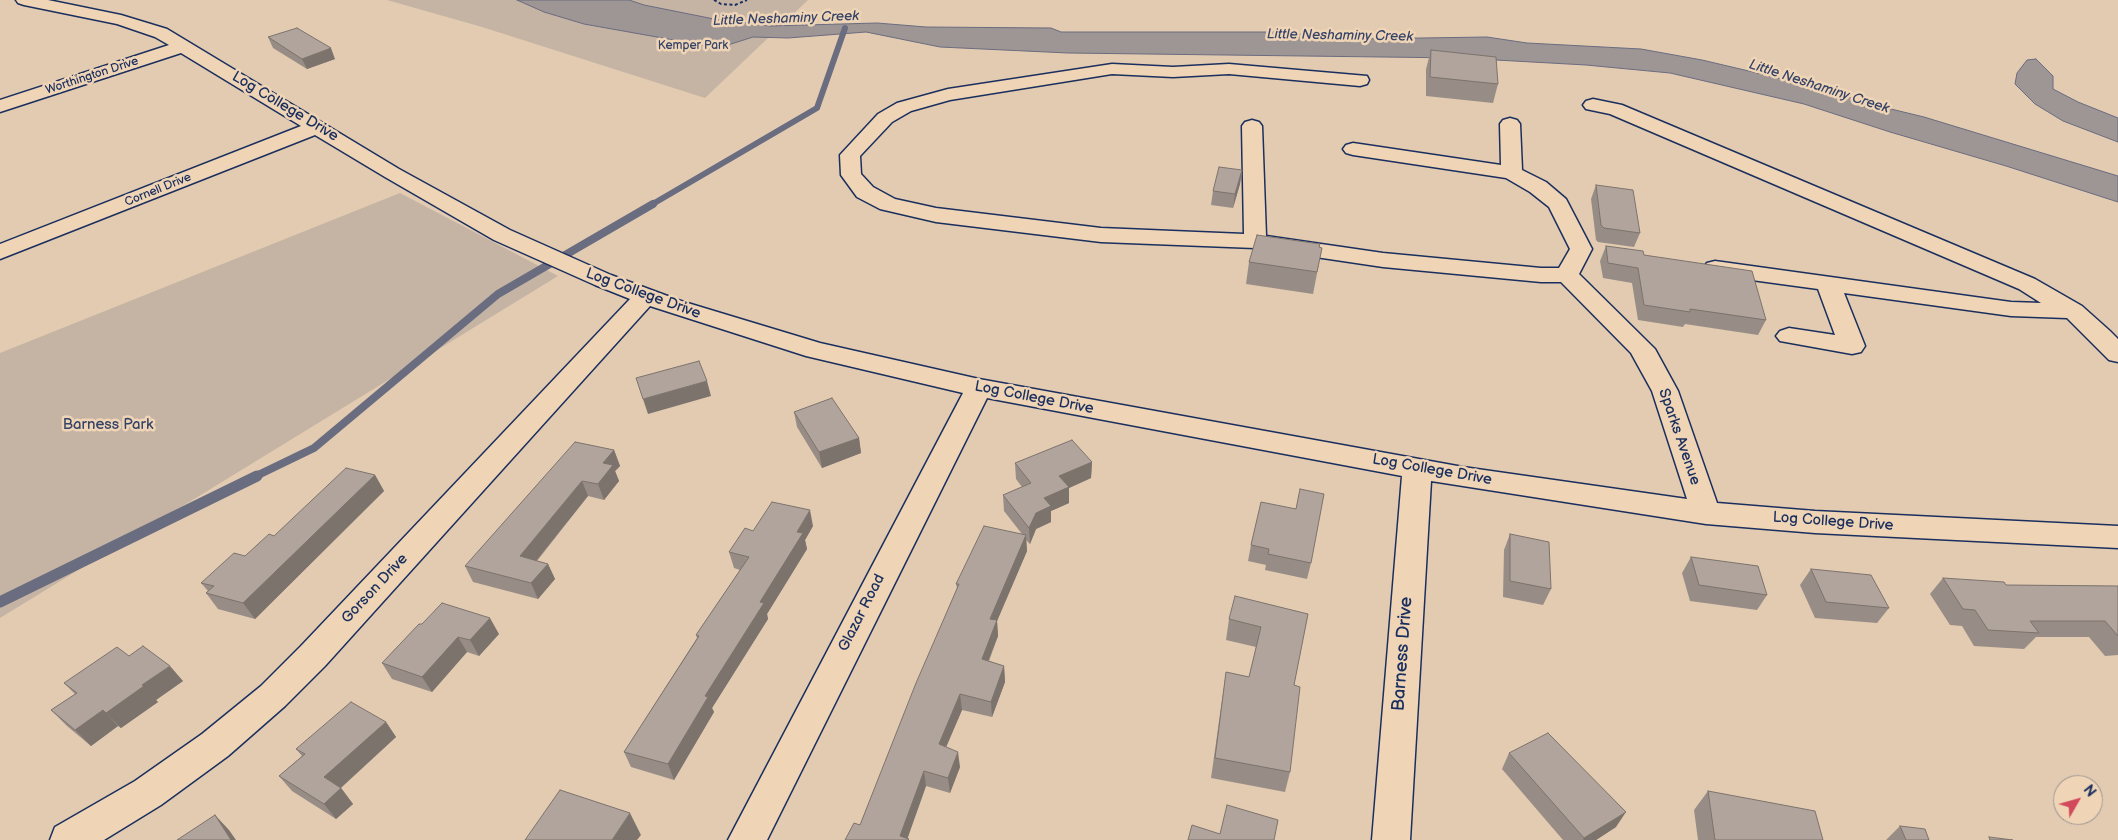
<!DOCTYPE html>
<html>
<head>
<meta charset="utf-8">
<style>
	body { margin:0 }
	#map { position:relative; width:2118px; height:840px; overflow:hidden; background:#e2cbb1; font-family:"Balsamiq Sans",sans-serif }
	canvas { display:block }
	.north { position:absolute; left:2053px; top:775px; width:50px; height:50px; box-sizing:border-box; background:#efd5b6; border:1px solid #9a9393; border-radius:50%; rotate:52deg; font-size:14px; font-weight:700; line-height:20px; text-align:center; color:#1b2f5e }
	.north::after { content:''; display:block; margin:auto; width:18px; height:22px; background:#d1495b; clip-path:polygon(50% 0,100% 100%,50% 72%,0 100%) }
</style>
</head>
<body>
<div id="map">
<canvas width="2118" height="840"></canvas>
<div class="north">N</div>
</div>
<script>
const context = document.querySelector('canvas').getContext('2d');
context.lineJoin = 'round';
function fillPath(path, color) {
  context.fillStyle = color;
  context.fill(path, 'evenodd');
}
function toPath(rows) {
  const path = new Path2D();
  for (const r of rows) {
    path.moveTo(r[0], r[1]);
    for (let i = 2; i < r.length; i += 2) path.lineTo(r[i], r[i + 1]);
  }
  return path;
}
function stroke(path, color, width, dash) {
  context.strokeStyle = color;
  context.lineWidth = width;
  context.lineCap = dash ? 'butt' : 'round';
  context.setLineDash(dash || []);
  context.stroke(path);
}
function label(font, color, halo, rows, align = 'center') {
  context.font = font + ' "Balsamiq Sans",sans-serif';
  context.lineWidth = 5;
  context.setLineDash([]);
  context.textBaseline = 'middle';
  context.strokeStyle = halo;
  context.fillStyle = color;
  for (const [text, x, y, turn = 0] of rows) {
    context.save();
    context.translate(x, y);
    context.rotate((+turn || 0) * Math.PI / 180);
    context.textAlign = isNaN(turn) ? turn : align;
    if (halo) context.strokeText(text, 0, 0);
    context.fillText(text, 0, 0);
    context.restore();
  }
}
fillPath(toPath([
	[387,0,808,0,705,98,482,27],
	[400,193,558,276,0,618,0,353]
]), '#c5b4a4');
const water = toPath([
	[517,0,629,0,644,5,714,19,770,26,877,23,926,27,1051,28,1061,32,1277,32,1356,39,1487,37,1527,43,1641,49,1702,60,1838,92,1858,101,1924,117,2118,176,2118,202,2006,166,1890,132,1804,104,1670,73,1586,65,1460,58,1068,53,940,47,866,32,788,38,753,37,731,44,713,47,584,24,544,12,517,0],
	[2036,59,2053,76,2053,89,2078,102,2118,118,2118,142,2063,121,2035,104,2015,84,2017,73,2027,60,2036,59]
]);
fillPath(water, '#9e9595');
stroke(water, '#6a6c7f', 1);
stroke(toPath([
	[651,205,817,108,845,28]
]), '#6a6c7f', 6);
stroke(toPath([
	[254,477,314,448,498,294,653,204]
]), '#6a6c7f', 8);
stroke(toPath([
	[0,602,257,476]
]), '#6a6c7f', 11);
const minor = toPath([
	[16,0,48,0,121,15,167,29,399,169,510,230,611,275,681,301,820,343,979,379,1463,467,1687,499,1652,391,1631,353,1561,282,1541,282,1383,267,1255,248,1101,242,936,222,880,209,857,197,841,175,840,155,878,114,897,103,948,89,1112,64,1173,67,1229,64,1367,76,1369,80,1367,84,1360,86,1229,74,1173,77,1112,74,950,100,911,111,892,122,860,156,861,174,873,187,895,199,936,208,1101,228,1244,234,1242,126,1245,122,1252,120,1259,122,1262,126,1266,236,1383,253,1541,268,1559,268,1570,249,1549,207,1530,192,1506,178,1353,155,1346,153,1343,149,1346,145,1353,143,1501,165,1500,124,1503,120,1510,118,1517,120,1520,124,1522,170,1546,182,1566,199,1592,249,1579,274,1655,349,1678,391,1717,503,1815,511,2118,526,2118,548,1815,533,1706,524,1431,481,1410,840,1372,840,1402,476,987,398,767,840,728,840,963,393,806,356,650,306,325,666,285,706,228,756,161,805,104,840,50,840,55,827,135,781,202,734,261,686,301,646,630,299,595,285,494,240,385,177,315,135,0,259,0,244,301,126,181,53,0,112,0,100,169,45,155,37,117,24,24,5,18,3,16,0],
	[1593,99,1622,105,2035,279,2082,306,2110,331,2118,339,2118,362,2109,360,2067,318,2011,316,1844,293,1865,346,1861,352,1852,354,1780,341,1776,336,1780,331,1789,328,1835,335,1818,289,1715,275,1707,273,1703,268,1707,263,1715,261,2011,302,2041,303,2019,289,1610,114,1586,109,1583,105,1586,101,1593,99]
]);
stroke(minor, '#1b2f5e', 3);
stroke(toPath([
	[714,0,721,4,735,5,747,0]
]), '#1b2f5e', 2, [3, 2.5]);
fillPath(minor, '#efd5b6');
fillPath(toPath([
	[268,37,335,59,307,69,273,48],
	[1431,50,1498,84,1493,103,1426,96,1426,69],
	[1242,170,1240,184,1233,208,1211,205,1213,191],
	[1596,185,1640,233,1634,247,1598,242,1596,240,1591,199],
	[1606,246,1644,255,1766,320,1758,335,1685,324,1683,327,1638,320,1632,283,1603,278,1600,261],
	[1319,247,1322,248,1313,294,1246,284,1249,262],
	[794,412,859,438,861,453,822,468,797,427],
	[614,450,620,466,615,471,619,481,604,500,588,496,537,561,548,564,555,579,538,599,473,582,465,566],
	[1092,462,1091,478,1069,488,1069,503,1051,511,1051,522,1036,529,1030,544,1026,540,1027,551,997,621,998,636,989,661,1004,666,1005,682,992,717,962,710,946,747,960,767,950,793,926,786,907,838,860,825,957,588,956,584,1022,534,1004,511,1003,495,1022,487,1016,479,1015,463],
	[375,475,384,491,255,619,218,609,206,593,208,591,201,583,245,556,274,536],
	[1261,502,1311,563,1307,579,1265,570,1266,565,1248,561,1251,545],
	[813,526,805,540,807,549,767,614,768,619,712,708,714,712,674,780,631,767,624,752,697,638,696,635,740,570,734,568,729,552,753,531],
	[1510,534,1551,589,1543,605,1503,597,1504,550],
	[1691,557,1767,595,1757,610,1690,601,1682,573],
	[1811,569,1889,608,1877,623,1815,618,1800,585],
	[1943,578,2006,585,2118,586,2118,655,2105,656,2089,637,2036,637,2024,649,1974,646,1962,626,1950,625,1930,594],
	[1308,614,1294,685,1290,772,1285,792,1211,778,1226,672,1249,677,1256,647,1226,640,1229,619],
	[419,624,499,634,479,656,467,652,432,692,392,679,382,663],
	[129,656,183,681,156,700,158,702,121,728,118,726,91,746,67,726,51,710,75,694,64,683],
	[386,722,396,737,341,788,353,804,336,819,292,791,279,776,302,756,296,749],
	[1509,753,1616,827,1596,840,1563,840,1502,769],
	[1708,791,1823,840,1698,840,1694,810],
	[1900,826,1929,840,1886,840]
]), '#988d86');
fillPath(toPath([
	[331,48,335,59,307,69,302,59],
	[1242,170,1240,184,1233,208,1235,194],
	[707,381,711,396,648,414,643,399],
	[859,438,861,453,822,468,819,452],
	[614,450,620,466,615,471,619,481,604,500,598,484,603,463],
	[1092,462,1091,478,1069,488,1069,503,1051,511,1051,522,1036,529,1030,544,1029,528,1036,513,1044,498,1059,476],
	[375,475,384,491,255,619,243,603],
	[582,481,588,496,527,572,520,556],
	[810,510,813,526,805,540,807,549,767,614,768,619,712,708,714,712,674,780,668,764,705,696,760,602,797,532],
	[1026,535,1027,551,997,621,998,636,983,674,982,659,990,619],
	[548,564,555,579,538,599,531,583],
	[490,618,499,634,479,656,470,640],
	[458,637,467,652,432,692,422,677],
	[170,666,183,681,156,700,158,702,121,728,106,713,142,685],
	[1004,666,1005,682,992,717,991,702],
	[960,694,962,710,941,759,939,744],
	[103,710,118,726,91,746,75,730],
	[386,722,396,737,336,792,324,777],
	[958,752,960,767,950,793,948,778],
	[924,771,926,786,907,840,900,836],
	[341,788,353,804,336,819,324,804],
	[1626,812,1616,827,1596,840,1583,840,1584,838],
	[630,813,641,835,637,840,612,840],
	[215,815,229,830,236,840,231,840]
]), '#7c736d');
const building = toPath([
	[297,28,331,48,302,59,268,37,297,28],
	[1431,50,1496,57,1498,84,1430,77,1431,50],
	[1219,167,1242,170,1235,194,1213,191,1219,167],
	[1596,185,1633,190,1640,233,1604,228,1601,225,1596,185],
	[1257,235,1320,244,1319,247,1322,248,1317,272,1249,262,1257,235],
	[1606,246,1643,251,1644,255,1752,271,1766,320,1690,309,1690,312,1644,305,1638,268,1608,263,1606,246],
	[699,361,707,381,643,399,636,378,699,361],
	[832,398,859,438,819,452,794,412,832,398],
	[1072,440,1092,462,1059,476,1069,487,1044,498,1051,506,1036,513,1029,528,1003,495,1031,483,1015,463,1072,440],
	[575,442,614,450,603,463,613,465,598,484,582,481,520,556,548,564,531,583,465,566,575,442],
	[346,468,375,475,243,603,206,593,214,586,201,583,234,553,245,556,269,534,274,536,346,468],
	[1300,489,1324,494,1311,563,1268,554,1269,549,1251,545,1261,502,1296,509,1300,489],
	[772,502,810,510,797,532,803,533,760,602,764,603,705,696,708,697,668,764,624,752,699,636,696,635,749,557,729,552,745,528,753,531,772,502],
	[984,526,1026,535,990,619,997,620,982,659,1004,666,991,702,960,694,939,744,958,752,948,778,924,771,900,836,909,839,908,840,845,840,854,823,860,825,916,683,959,584,956,584,984,526],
	[1510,534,1549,542,1551,589,1510,581,1510,534],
	[1691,557,1758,566,1767,595,1699,585,1691,557],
	[1811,569,1871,575,1889,608,1826,602,1811,569],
	[1943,578,2004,582,2006,585,2118,586,2118,636,2105,621,2030,621,2039,633,1988,630,1975,610,1963,609,1943,578],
	[1235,596,1308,614,1294,685,1300,687,1290,772,1215,758,1226,672,1249,677,1261,627,1229,619,1235,596],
	[442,603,490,618,470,640,458,637,422,677,382,663,419,624,422,624,442,603],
	[143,646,170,666,142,685,144,686,106,713,103,710,75,730,51,710,77,693,64,683,117,647,129,656,143,646],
	[351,702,386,722,324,777,341,788,324,804,279,776,305,754,296,749,351,702],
	[1548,733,1626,812,1584,838,1509,753,1548,733],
	[560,790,630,813,612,840,525,840,560,790],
	[1708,791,1815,811,1823,840,1715,840,1708,791],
	[1227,805,1278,820,1274,840,1188,840,1192,825,1220,834,1227,805],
	[215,815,231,840,177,840,215,815],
	[1900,826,1925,829,1929,840,1906,840,1900,826],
	[1989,837,2013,840,1990,840,1989,837]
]);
fillPath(building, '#b1a49c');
stroke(building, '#7c736d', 1);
label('12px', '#344368', '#efd5b6', [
	["Kemper Park",693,46]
]);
label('12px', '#1b2f5e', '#efd5b6', [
	["Worthington Drive",92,76,-18],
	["Cornell Drive",158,190,-22]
]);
label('italic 14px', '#354369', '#efd5b6', [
	["Little Neshaminy Creek",786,19,-2],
	["Little Neshaminy Creek",1340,36,1],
	["Little Neshaminy Creek",1819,87,18]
]);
label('15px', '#1b2f5e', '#efd5b6', [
	["Log College Drive",285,107,31],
	["Log College Drive",643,294,20],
	["Log College Drive",1034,398,11],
	["Sparks Avenue",1679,437,71],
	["Log College Drive",1432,470,10],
	["Log College Drive",1833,522,4],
	["Gorson Drive",375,589,-47],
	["Glazar Road",862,613,-63]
]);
label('15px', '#344368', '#efd5b6', [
	["Barness Park",108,425]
]);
label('18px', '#1b2f5e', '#efd5b6', [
	["Barness Drive",1403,654,-86]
]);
</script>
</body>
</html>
